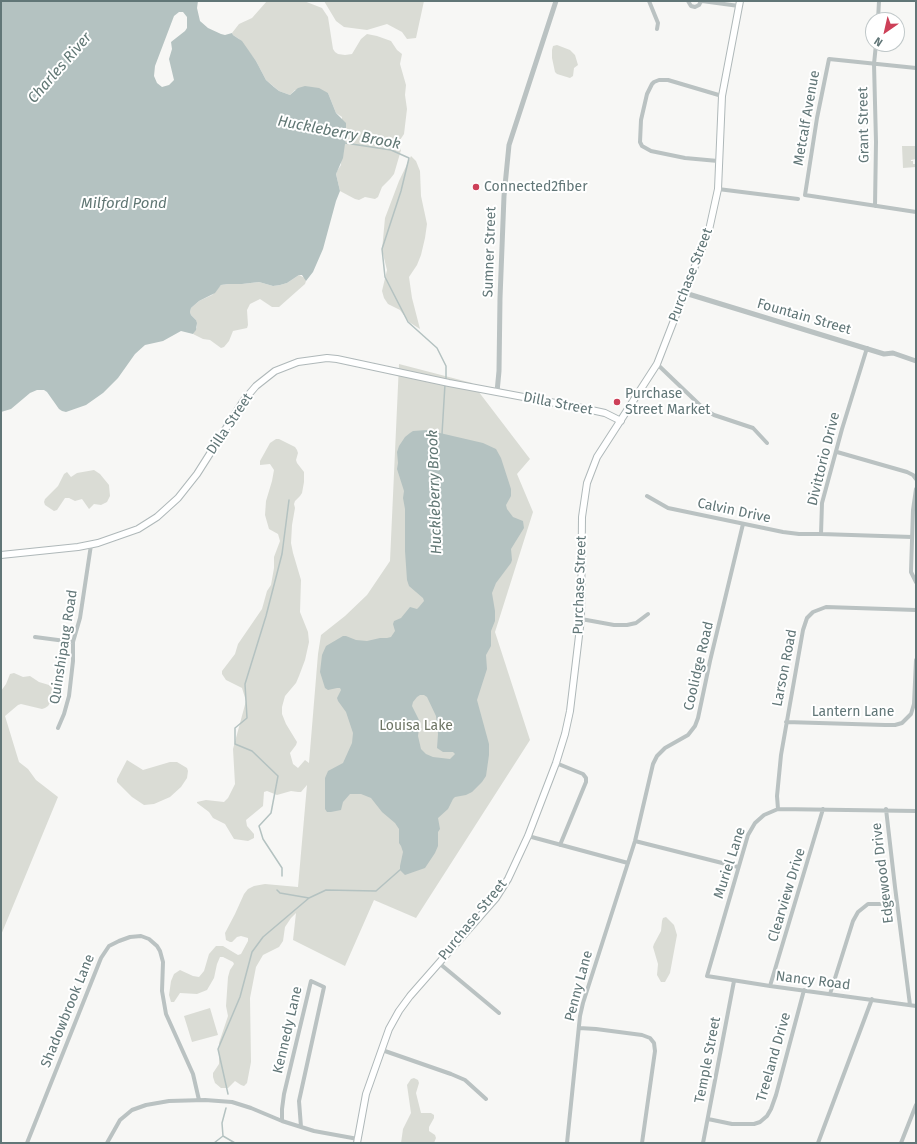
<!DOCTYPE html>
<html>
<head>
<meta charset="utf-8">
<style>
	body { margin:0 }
	#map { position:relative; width:917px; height:1144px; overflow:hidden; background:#f7f7f5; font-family:"Fira Sans",sans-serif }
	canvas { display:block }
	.frame { position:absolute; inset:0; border:2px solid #617677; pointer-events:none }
	.north { position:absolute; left:865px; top:12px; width:40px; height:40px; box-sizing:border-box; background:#fff; border:1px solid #c0c8c9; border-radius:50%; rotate:214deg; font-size:11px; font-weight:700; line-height:16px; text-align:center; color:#617677 }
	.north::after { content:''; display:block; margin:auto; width:14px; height:18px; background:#cd4058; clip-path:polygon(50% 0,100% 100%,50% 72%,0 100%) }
</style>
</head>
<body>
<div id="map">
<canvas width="917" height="1144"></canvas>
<div class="frame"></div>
<div class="north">N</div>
</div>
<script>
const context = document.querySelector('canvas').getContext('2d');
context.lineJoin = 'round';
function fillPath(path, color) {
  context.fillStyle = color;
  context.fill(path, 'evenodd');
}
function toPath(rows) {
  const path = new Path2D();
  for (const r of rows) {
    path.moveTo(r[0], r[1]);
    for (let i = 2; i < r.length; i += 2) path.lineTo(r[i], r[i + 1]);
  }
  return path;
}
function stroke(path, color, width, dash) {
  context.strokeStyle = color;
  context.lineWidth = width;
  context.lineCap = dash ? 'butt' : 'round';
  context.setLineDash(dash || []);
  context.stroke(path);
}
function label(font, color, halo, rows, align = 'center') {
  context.font = font + ' "Fira Sans",sans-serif';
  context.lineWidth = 4;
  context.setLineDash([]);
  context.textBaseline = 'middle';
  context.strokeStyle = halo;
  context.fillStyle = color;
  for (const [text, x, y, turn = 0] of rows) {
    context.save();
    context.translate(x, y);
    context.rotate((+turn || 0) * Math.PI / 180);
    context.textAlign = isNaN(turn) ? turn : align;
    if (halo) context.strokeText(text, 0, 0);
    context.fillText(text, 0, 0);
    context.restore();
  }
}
fillPath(toPath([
	[267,1,304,1,322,8,328,17,333,49,335,52,338,54,345,55,352,54,361,39,367,34,377,36,391,41,397,50,402,54,400,64,406,85,405,95,407,109,404,134,398,143,401,150,394,174,390,179,382,187,378,197,375,199,365,197,359,200,355,199,340,191,336,174,337,171,341,165,342,117,336,113,328,93,295,90,290,95,279,91,266,80,256,61,239,39,233,35,232,33,239,24,252,18],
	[324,1,424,1,416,38,407,39,402,32,387,24,367,30,344,27,336,21],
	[557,45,570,50,575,55,578,65,574,68,573,76,570,78,557,74,555,72,552,58,552,50,553,46],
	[902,146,916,146,916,159,911,160,911,161,913,161,913,164,916,164,916,167,903,168],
	[411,156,416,161,420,171,421,196,427,224,425,238,421,255,417,265,409,277,412,298,420,329,409,322,400,310,388,304,384,298,382,291,387,270,382,250,385,218,399,181],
	[299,275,305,278,306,281,305,284,279,307,272,307,260,299,250,304,247,310,248,325,247,328,233,331,229,341,224,347,221,348,210,340,203,339,193,334,197,327,196,320,191,315,190,312,191,308,199,301,212,295,221,285,228,284,242,284,259,282,273,286,280,285,287,283],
	[399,364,472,383,530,459,517,474,533,512,495,632,530,740,416,918,374,900,345,966,293,940,296,913,291,918,285,927,283,941,279,947,263,955,256,967,250,998,251,1062,247,1083,244,1086,241,1085,235,1081,228,1088,221,1088,215,1083,213,1077,213,1073,219,1064,219,1043,228,1016,226,1006,228,977,230,970,234,964,233,962,223,957,220,957,217,964,214,978,207,990,197,994,180,993,174,1002,171,1002,169,995,171,981,174,974,180,970,193,976,199,977,204,971,209,954,216,946,223,946,238,955,241,954,248,941,248,938,241,936,237,937,232,942,230,942,226,940,225,933,235,914,244,894,248,889,254,886,265,884,298,887,307,785,301,792,298,792,291,791,277,795,267,791,264,792,263,806,246,820,247,826,254,834,254,838,248,841,234,839,225,824,213,818,209,812,197,803,197,802,206,800,224,802,228,798,235,784,233,749,246,701,242,688,226,680,222,674,222,671,235,654,238,644,262,609,267,591,271,585,274,568,274,557,280,541,278,534,269,529,265,515,266,501,272,481,274,470,270,464,260,465,260,461,270,443,276,439,279,439,295,447,297,450,298,453,296,460,297,463,304,472,304,482,302,493,300,496,295,501,294,504,295,508,292,525,291,543,293,553,301,580,300,612,308,632,309,642,305,660,299,676,296,683,285,696,282,707,282,714,286,724,297,742,296,745,290,753,293,764,298,768,305,760,309,763,318,654,321,635,345,616,367,595,390,561],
	[94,470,100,474,109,485,110,496,107,502,101,505,94,504,89,509,82,499,75,501,69,498,65,498,57,510,54,511,45,505,44,502,45,499,58,486,64,474,67,472,71,477,77,473],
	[14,673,23,677,30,676,39,682,49,685,54,690,52,700,48,706,45,708,42,709,21,704,18,705,5,716,19,762,28,769,36,780,58,797,1,935,1,691,6,684,10,674],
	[127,760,143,770,170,762,177,762,187,768,188,771,187,778,181,787,170,797,154,804,144,805,132,797,117,782,117,779],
	[666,917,674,925,677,935,670,973,665,982,661,982,657,975,658,964,653,947,654,944,661,931,662,921,663,918],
	[210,1008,218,1035,192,1042,184,1016],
	[414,1078,418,1080,419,1083,416,1093,421,1113,431,1113,434,1115,434,1118,429,1127,429,1131,435,1135,436,1138,434,1143,401,1143,403,1129,411,1113,407,1085,411,1079]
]), '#dadcd5');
fillPath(toPath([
	[1,1,198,1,197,8,200,21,208,28,221,34,225,35,232,33,233,35,242,41,256,61,266,80,274,87,279,91,290,95,298,88,305,86,319,88,328,93,336,113,346,123,346,137,343,158,336,174,340,191,336,201,323,249,313,272,306,281,302,275,299,275,287,283,280,285,273,286,259,282,242,284,228,284,221,285,215,293,199,301,191,308,190,312,191,315,196,320,197,323,196,330,193,334,181,331,163,341,145,345,135,354,118,378,103,393,86,405,66,412,62,411,59,409,47,392,44,390,37,390,30,393,11,409,1,412],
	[179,12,183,12,187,17,187,28,185,31,171,42,172,49,169,59,174,80,169,85,162,87,157,83,154,76,155,66,174,16],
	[427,430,483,443,496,449,501,458,511,489,511,496,506,505,507,509,513,517,523,521,524,528,511,549,512,560,511,563,496,583,492,593,495,611,495,621,491,631,491,646,486,655,487,669,477,700,489,744,489,755,486,776,482,782,472,792,466,795,455,797,453,799,448,809,438,818,440,829,438,832,438,846,435,853,425,868,405,875,400,870,400,866,403,852,401,846,399,843,399,829,395,823,382,812,371,798,361,794,350,794,343,802,341,810,331,812,327,812,325,809,325,778,328,771,343,763,352,743,353,733,346,712,338,701,337,698,341,690,340,688,337,688,328,690,325,688,320,672,322,655,326,646,343,636,346,636,356,640,367,641,380,638,387,638,391,637,395,631,393,624,394,621,401,618,410,607,417,609,419,607,424,601,423,598,409,586,407,580,405,551,405,509,403,498,404,491,397,469,398,463,397,452,399,446,405,437,410,433,413,431],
	[420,695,424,695,427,697,436,716,438,734,437,748,443,752,453,752,455,754,450,759,433,757,426,754,421,749,418,736,420,722,412,706,413,702,417,697]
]), '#b4c2c1');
stroke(toPath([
	[345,143,391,150,409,158,401,191,382,249,385,277,408,322,437,348,446,366,446,381],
	[442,434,445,384],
	[282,876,282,868,263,839,259,826,271,813,278,776,252,751,235,744,235,728,247,718,245,684,266,616,282,554,289,500],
	[277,890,280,893,309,898],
	[228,1094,218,1049,240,997,252,952,263,937,309,898,326,890,376,891,401,869],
	[223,1136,235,1143],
	[214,1143,223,1136,222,1123,226,1108]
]), '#b4c2c1', 1.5);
const secondary = toPath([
	[1,555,78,547,98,543,138,529,157,517,178,498,197,474,244,400,256,386,275,371,298,362,327,358,337,359,449,383,582,408,605,413,621,421],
	[357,1143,366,1094,389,1029,399,1011,410,996,496,898,508,879,528,836,556,763,565,734,570,711,581,619,582,517,587,483,597,457,657,364,709,230,718,189,722,96,740,1]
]);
stroke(secondary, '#afb8b9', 8);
stroke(toPath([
	[649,1,658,23,657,29],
	[688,1,691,6,695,7,699,5,701,1],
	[702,1,739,6],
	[878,20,879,1],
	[916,68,829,59,817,118,805,195,916,212],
	[718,161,685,158,651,151,642,146,640,142,641,120,647,94,652,84,654,82,659,80,668,80,722,96],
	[718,189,798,199],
	[875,206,876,142,874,64,876,44],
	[867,348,842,429,822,503,821,534,912,537],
	[657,364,704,409,714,415,753,428,767,443],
	[837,452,907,472,913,475,916,479],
	[916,489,913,510,911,572,916,582],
	[647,496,668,508,783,532,799,534,821,534],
	[581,619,614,625,627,625,636,623,648,614],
	[35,637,73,642],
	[786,722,885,725,895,725,902,723,911,714,914,704,916,660],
	[58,728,64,714,69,696,73,661,73,642,80,618,91,545],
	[556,763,583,774,586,778,586,782,560,845],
	[778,809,777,796,781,755,803,630,807,618,813,612,826,607,916,610],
	[886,809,895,887,910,1005],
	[916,811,778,809,764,815,755,823,748,835,707,976,770,986,916,1006],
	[528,836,628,863],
	[635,841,738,867],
	[439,963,499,1013],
	[770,986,823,809],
	[830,994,853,921,858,912,868,904,897,904],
	[579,1028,596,1029,642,1035,650,1038,654,1043,655,1051,642,1143],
	[382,1050,451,1074,465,1080,486,1099],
	[708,1119,732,1124,754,1124,760,1122,767,1116,771,1109,776,1095,804,990],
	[282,1121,282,1109,284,1094,311,981,324,987,299,1101,301,1127],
	[27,1143,101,958,109,946,119,941,130,937,141,936,149,939,157,946,160,951,163,962,162,991,166,1014,193,1074,199,1100],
	[107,1143,120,1120,132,1110,146,1105,169,1101,205,1100,232,1102,251,1108,282,1121,314,1131,358,1139],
	[567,1143,580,1016,583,1003,635,841,653,764,657,756,665,748,688,735,695,726,698,718,710,661,743,524],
	[703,1143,734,981],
	[818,1143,872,999],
	[901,1143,916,1105]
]), '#bac2c2', 4);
stroke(toPath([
	[685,293,884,354,893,353,916,361],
	[497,392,499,371,500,298,504,196,509,145,556,1]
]), '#bac2c2', 5);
stroke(secondary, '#fff', 6);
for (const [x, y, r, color] of [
	[476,187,4,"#cd4058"],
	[617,402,4,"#cd4058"]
]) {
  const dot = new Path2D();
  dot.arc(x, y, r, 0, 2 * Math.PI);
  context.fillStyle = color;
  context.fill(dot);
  stroke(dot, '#fff', 1.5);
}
label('14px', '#617677', '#fff', [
	["Metcalf Avenue",807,118,-80],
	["Grant Street",864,125,-91],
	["Sumner Street",490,252,-88],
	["Purchase Street",691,275,-69],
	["Fountain Street",804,317,16],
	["Dilla Street",558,404,11],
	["Dilla Street",230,424,-56],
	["Divittorio Drive",824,459,-76],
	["Calvin Drive",734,511,12],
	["Purchase Street",580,585,-88],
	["Quinshipaug Road",64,647,-81],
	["Coolidge Road",699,666,-77],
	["Larson Road",785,668,-79],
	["Lantern Lane",853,712],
	["Muriel Lane",730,863,-72],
	["Edgewood Drive",883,873,-97],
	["Clearview Drive",787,895,-73],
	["Purchase Street",473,920,-51],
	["Nancy Road",813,981,7],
	["Penny Lane",579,986,-75],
	["Shadowbrook Lane",68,1011,-68],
	["Kennedy Lane",288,1030,-77],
	["Treeland Drive",774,1057,-74],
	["Temple Street",708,1060,-79]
]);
label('14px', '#617677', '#fff', [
	["Connected2fiber",484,187],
	["Purchase",625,394],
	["Street Market",625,410]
], 'left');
label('14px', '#6e7564', '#fff', [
	["Louisa Lake",416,726]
]);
label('italic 15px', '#617774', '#fff', [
	["Charles River",60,68,-49],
	["Huckleberry Brook",339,133,11],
	["Milford Pond",124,204],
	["Huckleberry Brook",435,492,-92]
]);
</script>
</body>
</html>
